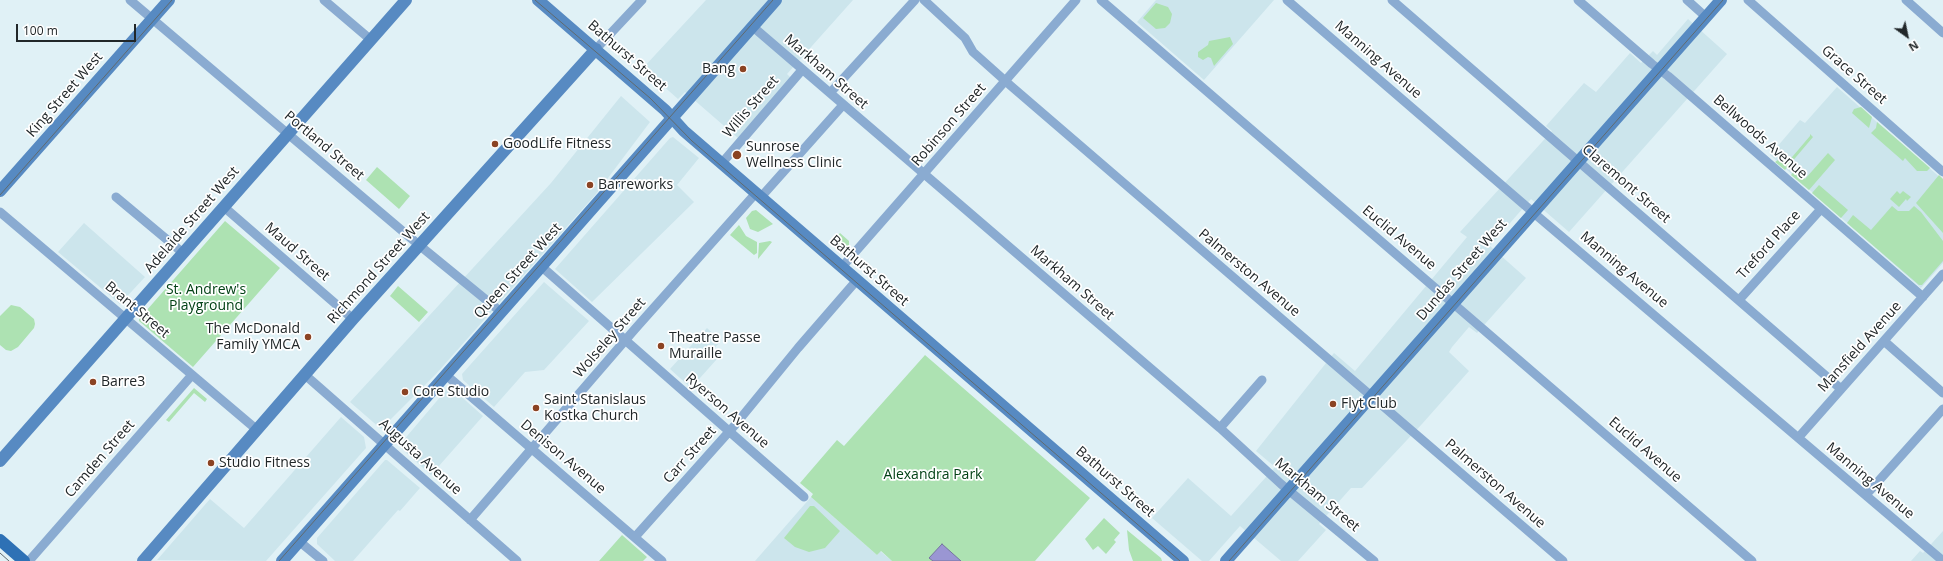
<!DOCTYPE html>
<html>
<head>
<meta charset="utf-8">
<style>
	body { margin:0 }
	#map { position:relative; width:1943px; height:561px; overflow:hidden; background:#e0f1f6; font-family:"Open Sans",sans-serif }
	canvas { display:block }
	.north { position:absolute; left:1887px; top:16px; width:40px; height:40px; -webkit-text-stroke:3px #fff; paint-order:stroke; rotate:147deg; font-size:11px; font-weight:700; line-height:16px; text-align:center; color:#212729 }
	.north::after { content:''; display:block; margin:auto; width:14px; height:18px; background:#212729; clip-path:polygon(50% 0,100% 100%,50% 72%,0 100%) }
	.scale { position:absolute; left:16px; top:24px; width:120px; height:18px; box-sizing:border-box; border:2px solid #212729; border-top:0; padding-left:5px; font-size:12px; line-height:14px; white-space:nowrap; color:#212729; -webkit-text-stroke:3px #fff; paint-order:stroke }
</style>
</head>
<body>
<div id="map">
<canvas width="1943" height="561"></canvas>
<div class="north">N</div>
<div class="scale">100 m</div>
</div>
<script>
const context = document.querySelector('canvas').getContext('2d');
context.lineJoin = 'round';
function fillPath(path, color) {
  context.fillStyle = color;
  context.fill(path, 'evenodd');
}
function toPath(rows) {
  const path = new Path2D();
  for (const r of rows) {
    path.moveTo(r[0], r[1]);
    for (let i = 2; i < r.length; i += 2) path.lineTo(r[i], r[i + 1]);
  }
  return path;
}
function stroke(path, color, width, dash) {
  context.strokeStyle = color;
  context.lineWidth = width;
  context.lineCap = dash ? 'butt' : 'round';
  context.setLineDash(dash || []);
  context.stroke(path);
}
function label(font, color, halo, rows, align = 'center') {
  context.font = font + ' "Open Sans",sans-serif';
  context.lineWidth = 3.5;
  context.setLineDash([]);
  context.textBaseline = 'middle';
  context.strokeStyle = halo;
  context.fillStyle = color;
  for (const [text, x, y, turn = 0] of rows) {
    context.save();
    context.translate(x, y);
    context.rotate((+turn || 0) * Math.PI / 180);
    context.textAlign = isNaN(turn) ? turn : align;
    if (halo) context.strokeText(text, 0, 0);
    context.fillText(text, 0, 0);
    context.restore();
  }
}
fillPath(toPath([
	[706,0,853,0,787,74,791,78,738,138,685,92,678,99,643,68],
	[1156,0,1274,0,1204,80,1137,22],
	[1688,19,1727,54,1569,232,1531,199,1490,246,1526,278,1477,333,1469,327,1452,347,1449,352,1469,371,1422,424,1362,488,1351,488,1319,524,1326,530,1298,561,1281,561,1240,526,1209,561,1202,561,1152,518,1188,478,1231,516,1275,467,1256,451,1334,353,1355,371,1467,237,1460,232,1552,131,1546,126,1584,83,1596,92,1630,53,1641,63,1653,51,1657,55],
	[1837,87,1943,180,1943,263,1921,288,1770,155,1800,120,1805,123],
	[621,96,650,122,596,194,436,374,381,429,350,402,551,183],
	[673,137,699,158,677,185,694,202,592,302,555,269,670,138],
	[84,223,145,277,120,304,58,252],
	[544,282,589,321,544,370,525,372,494,407,463,380,462,374],
	[707,328,721,341,710,353,717,359,691,388,670,369],
	[447,389,456,392,483,416,431,475,402,449,402,442],
	[341,417,364,437,366,448,266,561,157,560,210,499,244,528],
	[385,460,387,460,420,488,400,511,398,510,353,561,335,561,317,544,317,538],
	[811,497,877,555,880,551,892,561,755,561],
	[1943,531,1943,561,1911,561,1920,551,1923,553]
]), '#cce5ec');
fillPath(toPath([
	[1156,3,1168,7,1172,14,1170,23,1165,28,1156,29,1143,18],
	[1230,37,1233,44,1214,66,1211,58,1208,57,1203,60,1198,57,1198,52,1208,45,1209,41],
	[1861,107,1872,117,1869,128,1852,113,1854,109],
	[1877,122,1930,168,1927,171,1917,171,1905,158,1903,161,1871,133,1876,128],
	[1810,134,1813,137,1785,170,1775,162,1781,158,1787,163,1810,136],
	[1828,153,1835,160,1809,190,1791,175,1795,170,1805,179],
	[377,167,410,196,399,209,366,180],
	[1939,175,1943,179,1943,233,1916,203],
	[1819,185,1848,210,1841,218,1812,193],
	[1897,191,1900,194,1903,191,1911,197,1907,201,1906,199,1899,207,1890,199],
	[1892,206,1898,211,1909,211,1914,206,1921,212,1943,241,1943,261,1922,285,1919,285,1847,223,1853,215,1871,230],
	[756,210,773,224,758,232,750,229,746,218,752,211],
	[225,221,280,268,193,367,139,321,139,319],
	[739,225,746,236,757,242,757,253,754,255,730,235],
	[840,233,849,241,849,247,843,251,831,242],
	[770,241,772,242,758,259,759,243],
	[398,286,428,312,419,322,390,296],
	[11,305,20,307,34,319,35,324,34,328,18,347,11,351,6,350,0,345,0,316],
	[925,355,1090,498,1035,561,892,561,881,551,877,555,811,497,813,494,800,483,837,440,844,446],
	[194,388,207,399,205,402,194,393,169,422,166,420],
	[810,506,814,506,840,531,825,548,809,552,795,547,784,538],
	[1104,518,1120,533,1114,540,1116,542,1106,554,1098,546,1093,550,1085,539],
	[1127,530,1161,558,1162,561,1133,561,1129,550],
	[622,535,647,557,643,561,599,561]
]), '#ade2b2');
const water = toPath([
	[942,544,961,561,933,561,929,558,942,544]
]);
fillPath(water, '#9a96d3');
stroke(water, '#7675a0', 1);
stroke(toPath([
	[130,0,419,245,501,312],
	[324,0,371,40],
	[924,0,965,38,973,52,1011,86,1563,561],
	[1101,0,1752,561],
	[1287,0,1535,214,1943,561],
	[1392,0,1841,389],
	[1578,0,1652,64,1668,76,1923,297],
	[1687,0,1706,17],
	[1748,0,1943,172],
	[1906,0,1943,33],
	[752,26,1220,428,1281,484,1374,561],
	[596,49,642,0],
	[830,93,915,0],
	[722,163,802,70],
	[116,197,183,253],
	[761,197,843,105],
	[224,207,353,319],
	[0,212,256,429],
	[542,267,804,497],
	[842,267,1076,0],
	[1739,300,1821,209],
	[1884,341,1943,393],
	[304,374,517,561],
	[446,375,662,561],
	[1220,428,1262,380],
	[1798,438,1943,274],
	[1866,495,1943,409],
	[470,520,635,329,756,193],
	[635,537,735,425,798,348,857,280],
	[300,542,323,561],
	[29,561,192,375]
]), '#8aabd1', 9);
stroke(toPath([
	[538,0,665,110,684,131,1183,561],
	[0,191,169,0],
	[0,461,406,0],
	[143,561,353,319,596,49],
	[282,561,776,0],
	[1226,561,1721,0]
]), '#578ac2', 12);
stroke(toPath([
	[0,540,24,561]
]), '#2e71b5', 12);
stroke(toPath([
	[535,0,650,98,692,141,1180,561],
	[0,195,172,0],
	[0,553,9,561],
	[279,561,773,0],
	[1229,561,1723,0]
]), '#616a6d', 1);
for (const [x, y, r, color] of [
	[743,69,4,"#8b4323"],
	[495,144,4,"#8b4323"],
	[737,155,5,"#8b4323"],
	[590,185,4,"#8b4323"],
	[308,337,4,"#8b4323"],
	[661,346,4,"#8b4323"],
	[93,382,4,"#8b4323"],
	[405,392,4,"#8b4323"],
	[1333,404,4,"#8b4323"],
	[536,408,4,"#8b4323"],
	[211,463,4,"#8b4323"]
]) {
  const dot = new Path2D();
  dot.arc(x, y, r, 0, 2 * Math.PI);
  context.fillStyle = color;
  context.fill(dot);
  stroke(dot, '#fff', 1.5);
}
label('14px', '#212729', '#fff', [
	["Bathurst Street",627,56,41],
	["Manning Avenue",1378,60,41],
	["Markham Street",826,72,41],
	["Grace Street",1854,75,41],
	["King Street West",65,95,-49],
	["Willis Street",751,107,-49],
	["Robinson Street",949,125,-49],
	["Bellwoods Avenue",1760,137,41],
	["Portland Street",324,146,40],
	["Claremont Street",1626,184,41],
	["Adelaide Street West",192,220,-49],
	["Euclid Avenue",1399,238,40],
	["Treford Place",1769,245,-48],
	["Maud Street",297,252,41],
	["Richmond Street West",379,268,-48],
	["Dundas Street West",1462,270,-49],
	["Manning Avenue",1624,270,40],
	["Queen Street West",518,271,-48],
	["Bathurst Street",869,271,41],
	["Palmerston Avenue",1249,273,40],
	["Markham Street",1072,283,41],
	["Brant Street",137,310,40],
	["Wolseley Street",610,338,-49],
	["Mansfield Avenue",1860,347,-48],
	["Ryerson Avenue",727,411,41],
	["Euclid Avenue",1645,450,41],
	["Carr Street",690,455,-48],
	["Augusta Avenue",420,457,42],
	["Denison Avenue",563,457,40],
	["Camden Street",100,459,-49],
	["Manning Avenue",1870,481,40],
	["Bathurst Street",1115,482,41],
	["Palmerston Avenue",1495,484,41],
	["Markham Street",1317,495,40]
]);
label('14px', '#212729', '#fff', [
	["Bang",735,69,"right"],
	["GoodLife Fitness",503,144],
	["Sunrose",746,147],
	["Wellness Clinic",746,163],
	["Barreworks",598,185],
	["The McDonald",300,329,"right"],
	["Family YMCA",300,345,"right"],
	["Theatre Passe",669,338],
	["Muraille",669,354],
	["Barre3",101,382],
	["Core Studio",413,392],
	["Saint Stanislaus",544,400],
	["Kostka Church",544,416],
	["Flyt Club",1341,404],
	["Studio Fitness",219,463]
], 'left');
label('14px', '#024115', '#fff', [
	["St. Andrew's",206,290],
	["Playground",206,306],
	["Alexandra Park",933,475]
]);
</script>
</body>
</html>
